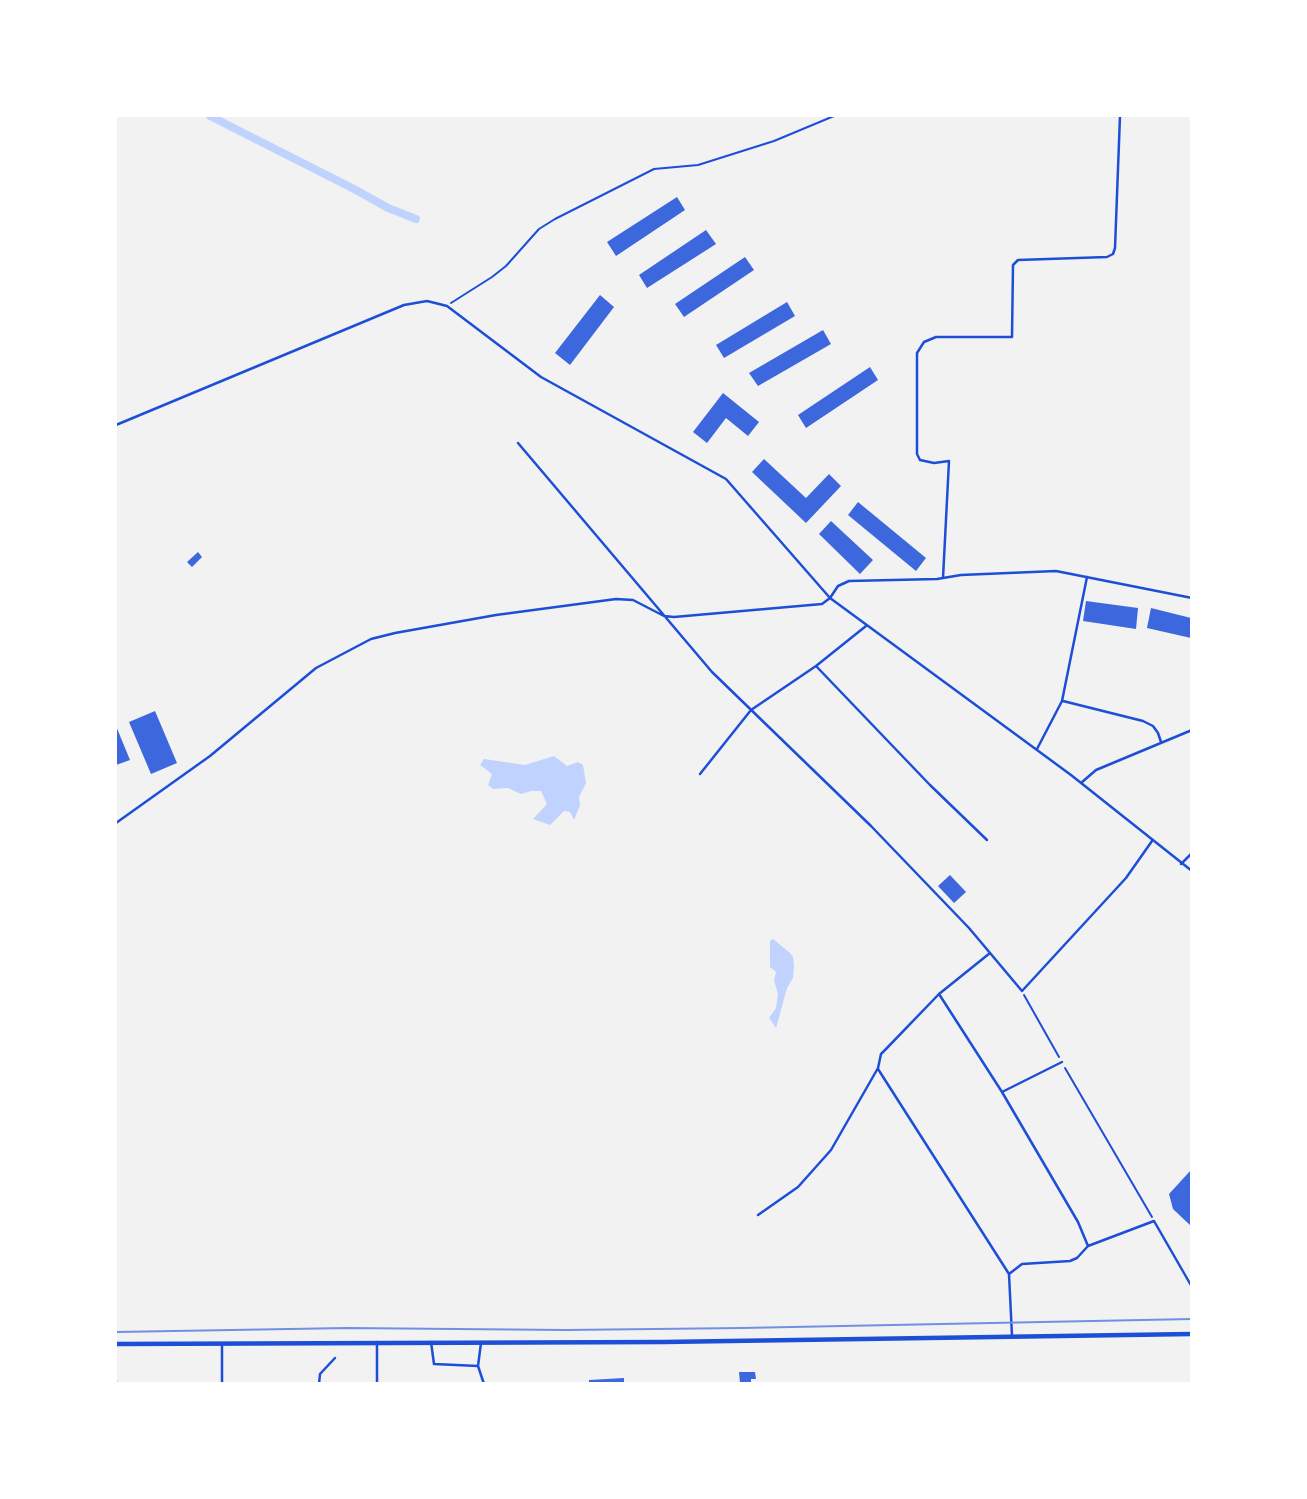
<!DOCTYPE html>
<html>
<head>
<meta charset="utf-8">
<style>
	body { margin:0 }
	#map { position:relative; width:1307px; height:1499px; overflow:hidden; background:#f2f2f2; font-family:Helvetica,sans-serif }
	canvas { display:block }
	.frame { position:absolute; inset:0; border:117px solid #fff; pointer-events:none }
</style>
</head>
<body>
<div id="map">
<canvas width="1307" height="1499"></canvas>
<div class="frame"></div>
</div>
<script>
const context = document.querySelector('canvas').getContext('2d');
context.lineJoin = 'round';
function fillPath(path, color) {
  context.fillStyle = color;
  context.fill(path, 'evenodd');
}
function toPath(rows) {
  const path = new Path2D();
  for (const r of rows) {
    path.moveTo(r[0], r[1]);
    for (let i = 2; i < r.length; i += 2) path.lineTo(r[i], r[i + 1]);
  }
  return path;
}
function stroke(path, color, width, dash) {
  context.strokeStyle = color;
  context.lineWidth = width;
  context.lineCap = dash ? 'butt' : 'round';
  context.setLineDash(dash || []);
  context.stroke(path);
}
fillPath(toPath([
	[554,756,567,766,578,762,583,765,586,783,579,797,580,805,574,820,570,812,564,811,550,825,533,819,547,804,541,791,531,791,521,794,508,788,493,789,488,785,492,774,480,765,484,759,525,765],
	[773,939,790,953,793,957,794,965,793,978,787,988,776,1028,769,1018,776,1008,778,994,774,980,776,972,770,967,770,941]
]), '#bfd3fe');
stroke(toPath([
	[210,116,356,190,388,208,416,219]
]), '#bfd3fe', 8);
fillPath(toPath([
	[677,197,685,210,616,256,607,242],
	[706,230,716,244,647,288,639,275],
	[745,257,754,270,684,317,675,304],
	[600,295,614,307,570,365,555,353],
	[787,302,795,316,724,358,716,345],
	[823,330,831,344,758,386,749,373],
	[870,367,878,380,806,428,798,415],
	[723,393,759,422,748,436,726,418,707,443,693,432],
	[764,459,806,498,829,474,841,486,806,523,752,472],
	[858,502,926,558,916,571,848,515],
	[831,521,873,560,860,574,819,534],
	[198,552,202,557,192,567,187,562],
	[1086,601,1138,608,1136,629,1083,621],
	[1151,608,1191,618,1191,638,1147,628],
	[155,711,177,763,151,774,129,722],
	[116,726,130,760,116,765],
	[950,875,966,892,954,903,938,886],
	[1191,1170,1191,1226,1173,1209,1169,1194],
	[739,1372,755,1372,756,1379,751,1379,751,1383,740,1383],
	[624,1378,624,1383,589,1383,589,1380]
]), '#3d67dc');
stroke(toPath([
	[451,303,492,277,506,266,539,229,555,219,654,169,698,165,774,141,834,116],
	[1024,995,1059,1057],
	[1065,1068,1152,1217]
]), '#1d4ed8', 2);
stroke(toPath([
	[116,425,404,305,427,301,447,306,541,377,726,479,830,598,1071,775,1192,871],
	[518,443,712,672,871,826,969,928,1022,991,1126,878,1152,841],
	[943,578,949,461,934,463,920,460,917,454,917,353,924,342,936,337,1012,337,1013,265,1018,260,1107,257,1113,254,1115,248,1120,116],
	[816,666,930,785,987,840],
	[1063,701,1143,721,1153,726,1158,733,1161,742],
	[1037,749,1062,701,1087,577],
	[700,774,751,710,816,666,866,626],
	[1081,783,1096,770,1192,730],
	[116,823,210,756,316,668,371,639,395,633,496,615,616,599,633,600,664,616,674,617,822,604,830,598,838,586,849,581,937,579,961,575,1056,571,1192,598],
	[1181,864,1192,853],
	[939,994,1002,1092,1078,1222,1088,1246],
	[878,1069,1009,1274,1012,1336],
	[1002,1092,1062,1062],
	[758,1215,798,1187,831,1150,878,1068,881,1054,886,1049,939,994,990,953],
	[1009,1274,1022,1264,1070,1261,1077,1258,1088,1246,1154,1221,1192,1287],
	[431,1342,434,1364,478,1366],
	[481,1343,478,1366,484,1384],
	[116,1384,116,1381],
	[222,1384,222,1345],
	[319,1384,320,1374,335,1358],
	[377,1384,377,1342]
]), '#1d4ed8', 2.5);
stroke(toPath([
	[116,1344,664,1342,1192,1334]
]), '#1d4ed8', 4.5);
stroke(toPath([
	[116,1332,347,1328,566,1330,742,1328,1192,1319]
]), '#7290e2', 2);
</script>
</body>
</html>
